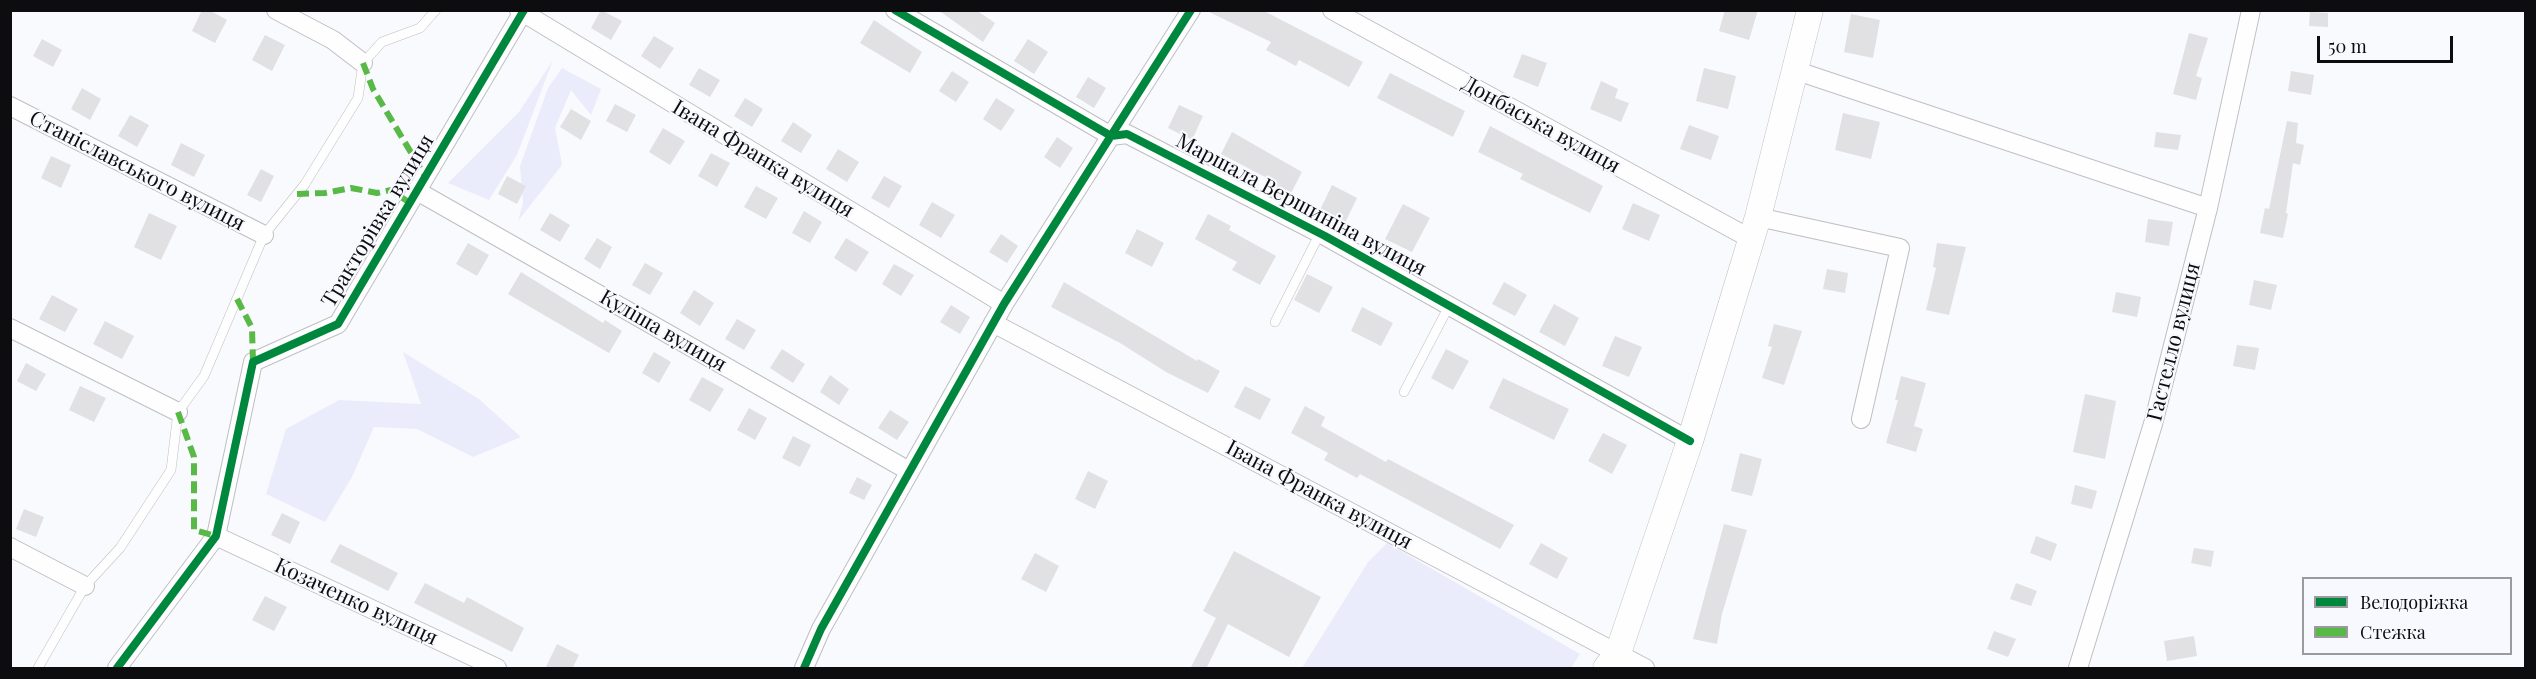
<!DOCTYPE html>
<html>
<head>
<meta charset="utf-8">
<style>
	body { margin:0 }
	#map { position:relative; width:2536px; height:679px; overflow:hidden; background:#f9fafd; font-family:"Playfair Display",serif }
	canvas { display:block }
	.frame { position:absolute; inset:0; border:12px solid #0d0d10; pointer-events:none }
	.legend { position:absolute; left:2302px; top:577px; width:210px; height:78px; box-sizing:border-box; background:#f8f9fe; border:2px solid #9a9b9f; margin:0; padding:8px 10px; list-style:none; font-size:18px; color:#0d0d10 }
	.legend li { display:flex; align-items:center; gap:12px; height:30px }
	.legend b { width:30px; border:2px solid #9a9b9f }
	.scale { position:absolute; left:2317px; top:36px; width:136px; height:27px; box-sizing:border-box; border:3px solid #0d0d10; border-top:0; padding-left:8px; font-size:18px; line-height:21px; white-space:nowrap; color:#0d0d10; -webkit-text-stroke:4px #f8f9fe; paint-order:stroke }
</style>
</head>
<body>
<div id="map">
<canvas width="2536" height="679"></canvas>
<div class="frame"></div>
<ul class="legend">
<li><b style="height:8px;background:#00873e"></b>Велодоріжка</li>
<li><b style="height:8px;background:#58b947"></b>Стежка</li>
</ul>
<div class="scale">50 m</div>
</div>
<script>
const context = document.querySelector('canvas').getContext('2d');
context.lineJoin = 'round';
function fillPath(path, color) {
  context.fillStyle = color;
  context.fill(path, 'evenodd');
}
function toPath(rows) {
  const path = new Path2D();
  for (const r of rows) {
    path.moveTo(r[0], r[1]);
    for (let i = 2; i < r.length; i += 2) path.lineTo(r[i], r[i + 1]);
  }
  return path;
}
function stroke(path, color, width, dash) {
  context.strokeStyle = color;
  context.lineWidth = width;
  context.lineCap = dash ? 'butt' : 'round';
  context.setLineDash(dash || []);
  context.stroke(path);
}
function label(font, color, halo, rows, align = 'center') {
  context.font = font + ' "Playfair Display",serif';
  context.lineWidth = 4.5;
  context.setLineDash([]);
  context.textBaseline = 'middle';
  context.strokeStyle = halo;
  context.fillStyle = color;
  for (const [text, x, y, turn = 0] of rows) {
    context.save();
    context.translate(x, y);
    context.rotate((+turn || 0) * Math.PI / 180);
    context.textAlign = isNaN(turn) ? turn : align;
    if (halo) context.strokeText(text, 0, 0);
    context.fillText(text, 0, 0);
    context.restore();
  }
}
fillPath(toPath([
	[553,60,517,155,489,200,448,183,519,112],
	[562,68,601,89,591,115,571,90,555,128,562,165,518,221,523,203,520,166,548,88],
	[403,352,479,399,521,437,473,457,417,429,374,427,352,477,325,522,266,494,286,429,339,400,421,404],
	[1387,543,1580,654,1571,668,1302,668,1368,562]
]), '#ebecfb');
fillPath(toPath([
	[202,10,209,10,227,20,215,43,192,31],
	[601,10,622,21,611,40,591,28],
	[938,10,976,10,995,23,983,42],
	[1205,10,1262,10,1363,62,1349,87,1299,60,1296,66,1266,50,1271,42],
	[1725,10,1758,10,1749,40,1719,31],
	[2310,12,2328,13,2328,27,2309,26],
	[1851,14,1880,20,1873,58,1844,52],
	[874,20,922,52,910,73,860,43],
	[2189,33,2208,38,2196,76,2202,78,2196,100,2173,94],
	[265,35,285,45,272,71,252,60],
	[654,36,674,48,660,69,641,56],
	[42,39,62,50,53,67,33,56],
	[1028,39,1048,52,1034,74,1014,61],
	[1522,54,1547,63,1538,87,1513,77],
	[699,68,720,80,710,97,689,85],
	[1704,68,1736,76,1728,109,1696,101],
	[952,71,969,82,956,102,939,91],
	[2291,71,2314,75,2311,95,2288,91],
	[1390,73,1465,111,1453,137,1377,98],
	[1088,77,1106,88,1094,108,1076,97],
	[1601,81,1618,89,1615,98,1629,103,1621,122,1590,109],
	[82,88,101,99,90,120,71,109],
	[745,98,763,109,752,127,734,116],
	[996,98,1015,110,1001,131,983,119],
	[615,104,636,115,627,132,606,121],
	[1179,105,1203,116,1192,140,1168,128],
	[571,109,591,121,581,140,560,127],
	[1843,113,1880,122,1871,159,1835,150],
	[130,115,149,125,137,147,118,136],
	[2287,121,2298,123,2296,143,2304,145,2300,165,2293,163,2286,213,2288,214,2283,238,2260,233,2265,208,2269,209],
	[793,122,812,135,801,153,781,141],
	[1689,125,1719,136,1711,160,1680,149],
	[1490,126,1603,186,1590,213,1520,179,1523,174,1478,152],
	[663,128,685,141,670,165,649,152],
	[1232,132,1302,172,1290,195,1265,181,1267,178,1221,154],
	[2156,132,2181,135,2178,150,2154,147],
	[1057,137,1073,148,1060,168,1044,157],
	[181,143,205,155,194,177,171,165],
	[838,149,859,162,847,182,826,169],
	[711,153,730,163,717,187,698,176],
	[51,156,71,165,61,188,41,178],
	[261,169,274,176,261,202,247,195],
	[507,176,526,186,517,204,498,194],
	[884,176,902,186,889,208,871,198],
	[1332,185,1357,198,1345,223,1320,210],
	[756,186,778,198,766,219,744,207],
	[932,202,955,215,941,238,919,225],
	[1633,203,1660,215,1649,241,1622,229],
	[1403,204,1430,218,1412,252,1385,239],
	[804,211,822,222,810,243,792,233],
	[149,213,177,226,161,260,134,247],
	[550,213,570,225,560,242,540,230],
	[1208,214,1231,226,1229,230,1276,256,1260,285,1232,270,1237,262,1195,239],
	[2148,219,2173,222,2169,246,2145,242],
	[1137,229,1164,243,1152,267,1125,253],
	[1001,234,1018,246,1007,263,989,252],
	[597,238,612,247,600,269,584,259],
	[846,238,869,252,856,272,834,258],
	[468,243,489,255,477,276,456,264],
	[1937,243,1966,247,1949,315,1926,310,1936,268,1933,267],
	[645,263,663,273,650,295,632,285],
	[894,264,914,275,901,296,882,284],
	[1827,269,1848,273,1845,293,1823,289],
	[521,272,603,323,605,320,622,331,609,353,508,294],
	[1307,274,1333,287,1319,313,1294,300],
	[2254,280,2277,285,2271,310,2249,305],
	[1064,282,1197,361,1198,359,1220,371,1208,393,1166,372,1120,343,1051,307],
	[1504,282,1527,295,1515,316,1492,304],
	[694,290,714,303,700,326,680,313],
	[2116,292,2141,297,2137,317,2112,312],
	[52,295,78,309,65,332,39,319],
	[1554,304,1579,318,1565,346,1539,332],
	[951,305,970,317,960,334,940,322],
	[1362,307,1393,323,1381,346,1351,331],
	[737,319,756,330,744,350,725,339],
	[105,321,134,336,122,359,93,344],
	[1774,324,1802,331,1784,385,1762,378,1772,347,1768,346],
	[1615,336,1642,347,1629,377,1602,366],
	[2237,345,2259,348,2255,370,2233,366],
	[782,349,805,364,793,383,770,368],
	[1446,349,1469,361,1453,390,1431,378],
	[654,352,671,362,659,383,642,373],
	[26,363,46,374,36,391,17,381],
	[830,375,849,389,839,405,820,392],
	[1901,376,1926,383,1914,426,1923,429,1916,452,1886,443,1898,400,1895,400],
	[702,377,724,389,710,412,689,400],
	[1503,378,1569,409,1554,440,1489,408],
	[80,386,106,398,94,422,69,410],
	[1245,386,1271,399,1260,420,1234,407],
	[2085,394,2116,401,2105,459,2073,452],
	[1305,406,1325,417,1321,426,1386,462,1388,459,1514,525,1500,549,1360,474,1357,478,1324,460,1328,453,1291,433],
	[749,408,767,418,755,440,737,430],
	[890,410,909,422,897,440,878,428],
	[1603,433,1627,445,1612,474,1588,461],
	[793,436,811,445,800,467,782,458],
	[1740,453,1762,459,1752,496,1731,491],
	[1088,471,1108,481,1095,509,1075,499],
	[857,477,872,485,864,500,849,493],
	[2075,485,2097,491,2092,509,2071,504],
	[24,509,44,517,36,537,16,529],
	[282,513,300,522,290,544,271,535],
	[1724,524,1747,530,1722,614,1717,644,1693,639],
	[2036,536,2057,544,2051,561,2030,553],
	[1541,543,1568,558,1557,579,1529,564],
	[340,544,398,573,388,591,330,562],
	[2194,548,2214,551,2211,567,2191,563],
	[1234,551,1321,597,1289,657,1228,624,1206,669,1190,669,1216,618,1203,611],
	[1035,553,1059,566,1046,592,1021,579],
	[425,583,464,603,467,597,524,628,512,652,414,603],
	[2016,583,2037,591,2031,606,2010,599],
	[265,596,287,607,274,631,252,620],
	[1994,631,2016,639,2008,657,1987,649],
	[2194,636,2197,656,2167,661,2164,641],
	[557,644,579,655,572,669,545,669]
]), '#e1e1e4');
const service = toPath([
	[1275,322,1320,233],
	[1404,392,1450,304],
	[38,668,85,586,120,548,171,470,178,412,204,376,264,235,305,184,358,98,363,63,382,42,420,28,436,10]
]);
const minor = toPath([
	[276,10,333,40,363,63],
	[519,10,1004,304],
	[895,10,1111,136,1127,134,1325,236,1690,441],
	[1332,10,1751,239],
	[1794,70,2208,208],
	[10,106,264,235],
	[417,191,909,471],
	[1758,217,1900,248,1861,419],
	[993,323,1645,668],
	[10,328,178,412],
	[216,536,497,668],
	[10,547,85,586],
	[117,668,216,536,253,362,338,324,524,10],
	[804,668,821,629,1004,304,1191,10],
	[2078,668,2153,424,2208,208,2251,10]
]);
const secondary = toPath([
	[1606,668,1618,653,1690,441,1758,217,1810,10]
]);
stroke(service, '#bfbfc2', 10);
stroke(minor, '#bfbfc2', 20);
stroke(secondary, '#bfbfc2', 27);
stroke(service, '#fefeff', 9);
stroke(minor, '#fefeff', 18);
stroke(secondary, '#fefeff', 26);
stroke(toPath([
	[363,63,373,89,425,176],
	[297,194,325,193,351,188,377,193,391,190,410,203],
	[237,299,252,328,253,362],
	[178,412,194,457,194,530,216,536]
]), '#58b947', 6, [12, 6]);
stroke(toPath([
	[895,10,1111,136,1127,134,1325,236,1690,441],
	[117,668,216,536,253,362,338,324,524,10],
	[804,668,821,629,1004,304,1191,10]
]), '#00873e', 8);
label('21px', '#0d0d10', '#f8f9fe', [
	["Донбаська вулиця",1541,125,29],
	["Івана Франка вулиця",763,159,31],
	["Станіславського вулиця",137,171,27],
	["Маршала Вершиніна вулиця",1301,205,28],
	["Тракторівка вулиця",378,221,-59],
	["Куліша вулиця",663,331,30],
	["Гастелло вулиця",2174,342,-76],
	["Івана Франка вулиця",1319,495,28],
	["Козаченко вулиця",356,602,25]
]);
</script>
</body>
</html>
